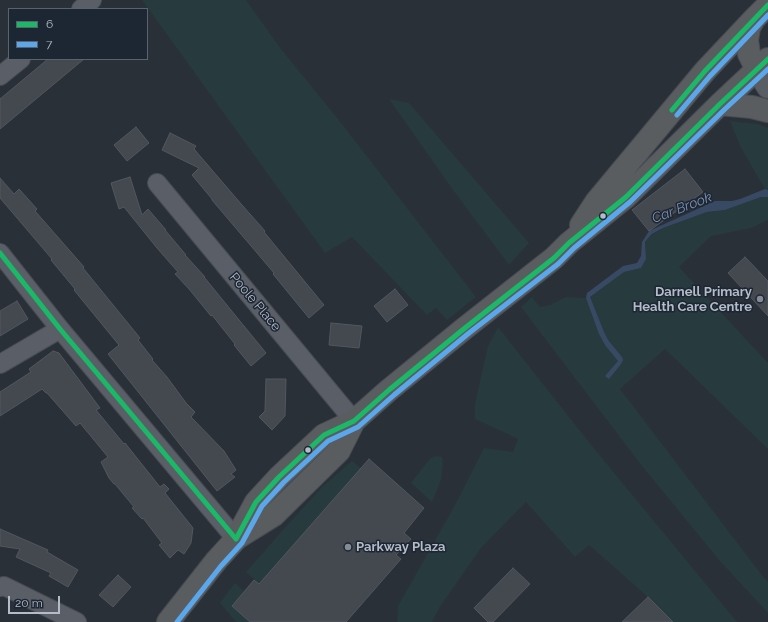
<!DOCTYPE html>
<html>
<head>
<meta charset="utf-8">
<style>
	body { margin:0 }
	#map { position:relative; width:768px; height:622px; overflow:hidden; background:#2a3038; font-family:Raleway,sans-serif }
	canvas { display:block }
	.legend { position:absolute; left:8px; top:8px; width:140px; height:52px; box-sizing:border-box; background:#1d2633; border:1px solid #59626f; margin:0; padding:5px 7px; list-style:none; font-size:12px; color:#b4bcc9 }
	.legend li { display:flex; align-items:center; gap:8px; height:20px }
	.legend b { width:20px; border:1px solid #59626f }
	.scale { position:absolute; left:8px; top:596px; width:52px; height:18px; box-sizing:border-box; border:2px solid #b4bcc9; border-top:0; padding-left:5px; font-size:12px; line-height:14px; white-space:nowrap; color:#b4bcc9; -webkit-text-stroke:3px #1d2633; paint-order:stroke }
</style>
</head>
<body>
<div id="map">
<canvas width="768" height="622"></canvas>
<ul class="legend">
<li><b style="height:5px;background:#1ab867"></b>6</li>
<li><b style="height:5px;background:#5aa8eb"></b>7</li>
</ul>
<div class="scale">20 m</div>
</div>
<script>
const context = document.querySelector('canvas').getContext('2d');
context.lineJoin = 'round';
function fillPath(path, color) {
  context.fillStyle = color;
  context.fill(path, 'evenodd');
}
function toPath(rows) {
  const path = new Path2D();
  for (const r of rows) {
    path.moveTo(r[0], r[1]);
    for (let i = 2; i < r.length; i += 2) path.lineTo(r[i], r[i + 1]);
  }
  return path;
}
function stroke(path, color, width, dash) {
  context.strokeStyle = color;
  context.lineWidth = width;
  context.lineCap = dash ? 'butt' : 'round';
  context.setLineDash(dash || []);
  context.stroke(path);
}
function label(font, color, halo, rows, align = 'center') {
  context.font = font + ' Raleway,sans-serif';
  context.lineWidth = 3;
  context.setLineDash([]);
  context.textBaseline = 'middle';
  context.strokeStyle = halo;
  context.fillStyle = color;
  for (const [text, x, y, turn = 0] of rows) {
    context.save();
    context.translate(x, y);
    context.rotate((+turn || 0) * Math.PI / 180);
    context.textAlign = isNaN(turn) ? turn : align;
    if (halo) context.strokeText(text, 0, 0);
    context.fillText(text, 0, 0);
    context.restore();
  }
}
fillPath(toPath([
	[142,0,246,0,281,49,342,124,476,297,447,320,436,308,427,315,352,237,325,253],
	[389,99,409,103,529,243,509,265,453,190],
	[730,121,758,124,768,128,768,190,765,189,740,146],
	[761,197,768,197,768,220,751,228,711,236,679,267,768,363,768,449,665,349,620,389,761,574,768,582,768,613,719,560,642,466,521,307,532,297,540,307,550,305,566,297,586,298,590,297,624,272,641,268,646,259,645,242,649,237,663,228,707,212,725,210],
	[498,327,588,441,737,622,673,622,648,597,589,545,575,557,526,502,481,548,439,608,432,622,397,622,398,606,454,507,484,448,513,452,518,439,475,419,475,404,485,359,488,346],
	[437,456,442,457,443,462,441,480,432,502,411,483,428,461,431,458],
	[352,461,361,468,259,584,246,572,281,532,322,487],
	[235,583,244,591,232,606,250,622,236,622,220,603]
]), '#273a3e');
fillPath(toPath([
	[765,189,768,190,768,197,761,197,725,210,707,212,663,228,652,234,649,237,645,242,646,259,641,268,624,272,590,297,604,332,608,340,622,357,623,360,621,364,609,379,605,376,618,361,605,345,599,334,586,298,587,293,623,266,637,263,641,256,642,242,649,231,715,201,732,201,740,199]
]), '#384963');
const building = toPath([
	[48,59,84,59,0,129,0,99,48,59],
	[136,127,149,143,127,161,114,145,136,127],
	[170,133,196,146,194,149,242,205,265,231,264,232,324,305,309,318,273,274,274,273,212,200,212,199,192,175,199,168,162,150,170,133],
	[685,169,703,192,649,231,632,210,685,169],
	[130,177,142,215,148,209,166,230,165,230,186,255,185,255,205,277,204,277,266,353,251,366,234,345,235,344,212,315,211,316,189,289,175,274,178,272,157,248,124,207,119,209,111,183,130,177],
	[0,178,14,194,19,189,37,209,35,211,84,267,83,268,140,338,138,340,153,359,152,360,167,377,186,403,195,412,191,417,224,451,236,470,231,474,235,477,217,491,108,354,119,345,74,290,75,289,51,260,52,259,0,198,0,178],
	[745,257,768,281,768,316,728,273,745,257],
	[395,289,408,305,387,322,374,306,395,289],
	[17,301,28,319,0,336,0,311,17,301],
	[331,323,362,326,359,348,329,345,331,323],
	[53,351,59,353,100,408,96,410,124,444,125,443,160,487,164,484,169,489,165,493,193,528,191,543,184,554,178,550,170,558,159,545,162,543,143,518,142,519,132,508,134,507,115,484,114,484,109,478,101,462,108,457,80,423,76,426,47,393,46,393,42,389,0,416,0,392,31,372,29,369,53,351],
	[266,379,286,379,285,416,272,430,259,417,265,411,266,379],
	[369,459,424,508,404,533,411,539,396,555,401,559,346,622,250,622,232,606,254,580,259,584,369,459],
	[0,529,48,550,47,552,78,570,68,587,49,576,51,573,16,557,20,549,0,546,0,529],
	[513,568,530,584,493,622,488,622,474,608,513,568],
	[118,575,131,587,113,607,99,595,118,575],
	[648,597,673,622,622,622,648,597]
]);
fillPath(building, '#444950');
stroke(building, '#52575f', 1);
const street = toPath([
	[81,9,92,0],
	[0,76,21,59],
	[157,183,354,421],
	[0,253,60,329,236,539],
	[0,364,60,329],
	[0,587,4,586,77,622]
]);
const secondary = toPath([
	[757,70,768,87]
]);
const highway = toPath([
	[754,19,749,28,747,40,749,54,757,70],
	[720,104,752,107,768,111],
	[581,225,596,202,705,71,754,19,768,5],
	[237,538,274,515,339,451,354,421],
	[168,622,216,561,236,539,256,502,279,477,324,435,354,421,389,390,465,328,554,258,569,243,626,197,720,104,768,59]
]);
stroke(street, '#484c53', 20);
stroke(secondary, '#484c53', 24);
stroke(highway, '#474c53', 24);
stroke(street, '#5a5e66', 18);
stroke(secondary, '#595d64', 22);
stroke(highway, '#5a5d60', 22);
stroke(toPath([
	[672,110,705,71,768,5],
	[0,253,60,329,236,539],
	[236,539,256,502,279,477,324,435,354,421,389,390,465,328,554,258,569,243,626,197,720,104,768,59]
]), '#1ab867', 5);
stroke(toPath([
	[677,115,710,76,768,15],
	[177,622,221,566,242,543,262,506,284,482,328,441,358,427,394,395,469,333,558,264,574,248,630,202,725,109,768,69]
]), '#5aa8eb', 5);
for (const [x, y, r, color] of [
	[603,216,3.5,"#b4bcc9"],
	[760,299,4,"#848b96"],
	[308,450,3.5,"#b4bcc9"],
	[348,547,4,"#848b96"]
]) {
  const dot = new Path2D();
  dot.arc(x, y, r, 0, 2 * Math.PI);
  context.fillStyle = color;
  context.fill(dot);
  stroke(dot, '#1d2633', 1.5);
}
label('bold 13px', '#b4bcc9', '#1d2633', [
	["Darnell Primary",752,292],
	["Health Care Centre",752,307],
	["Parkway Plaza",356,547,"left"]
], 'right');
label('13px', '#b4bcc9', '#1d2633', [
	["Poole Place",255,302,50]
]);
label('italic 14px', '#7c92b1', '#1d2633', [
	["Car Brook",682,208,-21]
]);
</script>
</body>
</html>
